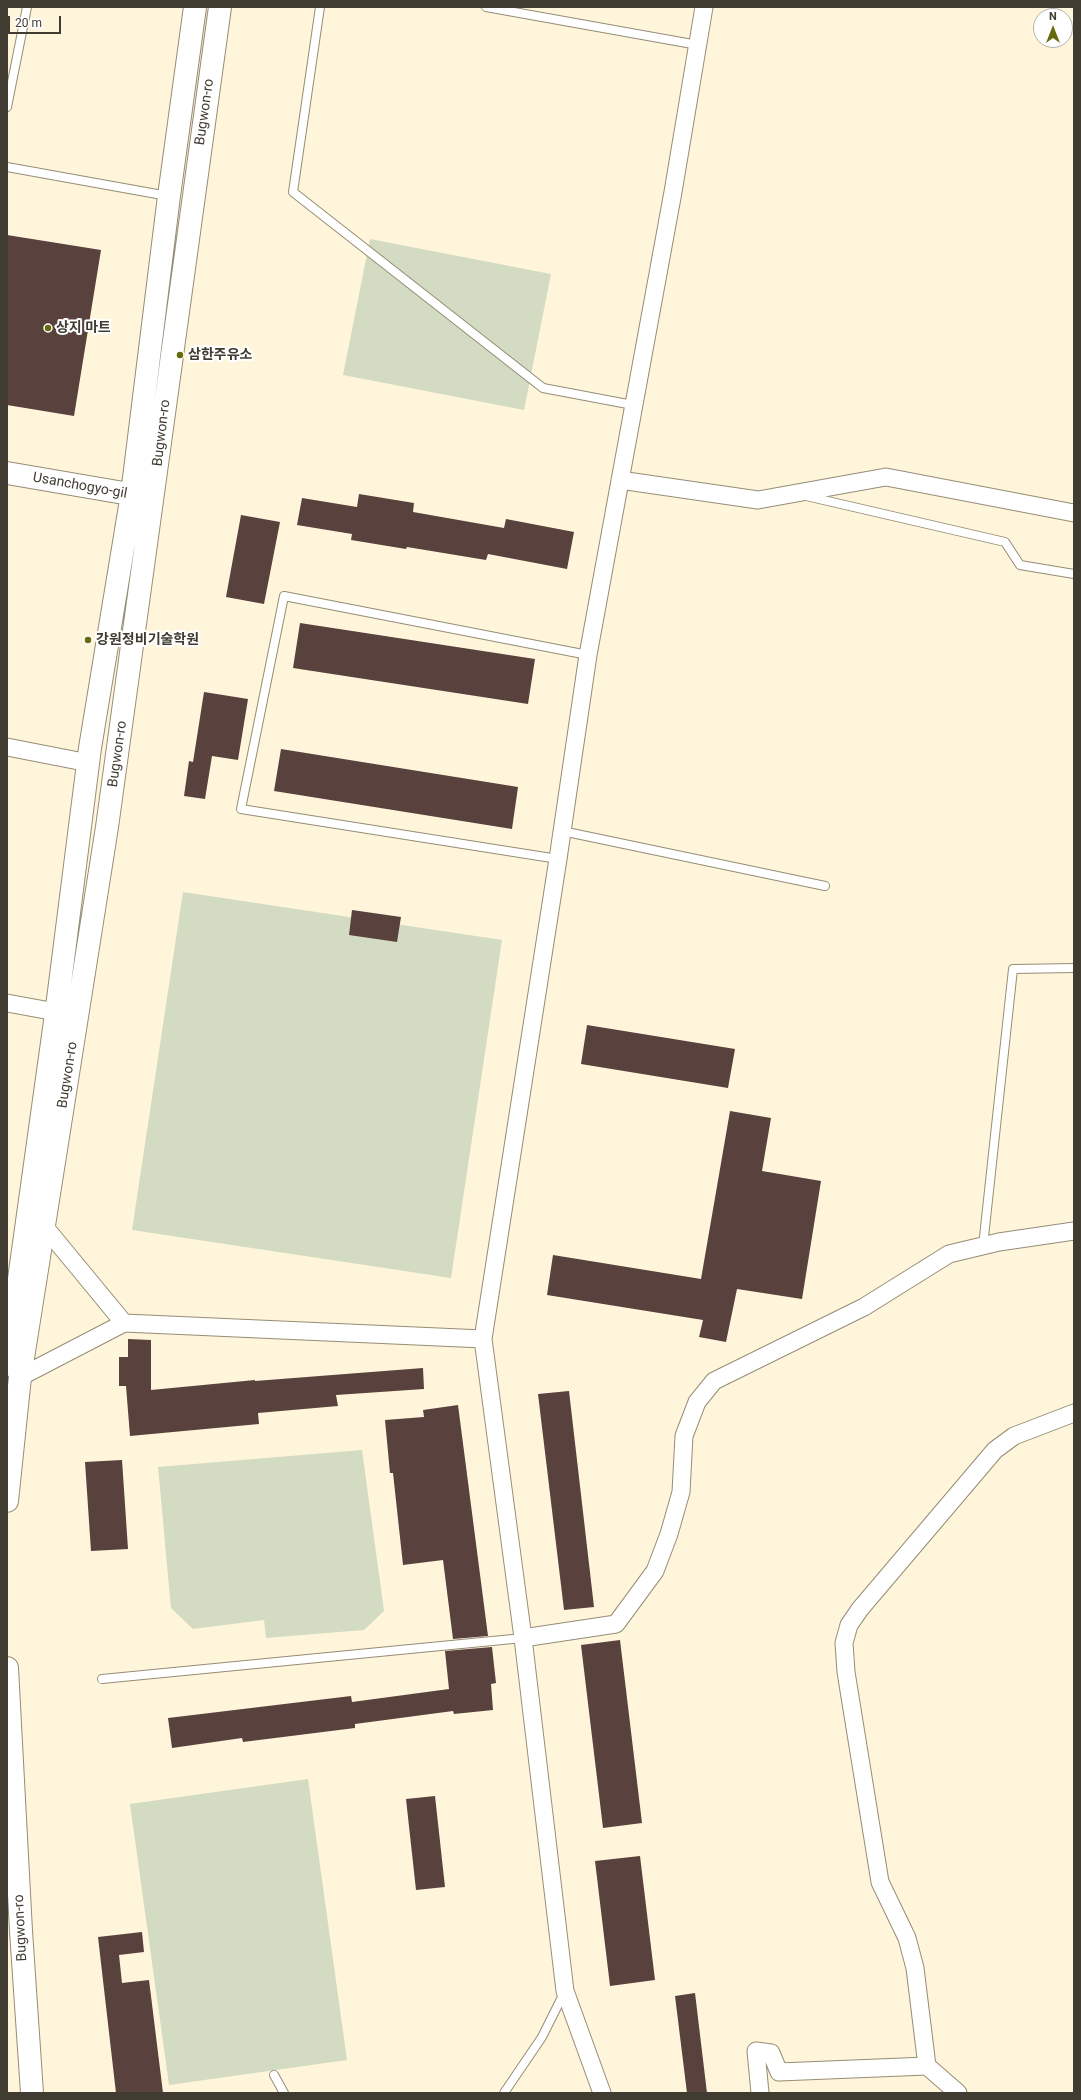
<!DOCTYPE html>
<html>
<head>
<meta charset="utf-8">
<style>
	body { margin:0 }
	#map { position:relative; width:1081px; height:2100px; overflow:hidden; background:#fff5db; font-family:Roboto,sans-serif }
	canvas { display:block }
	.frame { position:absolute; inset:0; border:8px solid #403c32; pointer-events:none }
	.north { position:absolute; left:1033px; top:8px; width:40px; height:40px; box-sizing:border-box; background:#fff; border:1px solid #b3b1ad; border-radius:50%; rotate:0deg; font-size:11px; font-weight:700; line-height:16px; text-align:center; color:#403c32 }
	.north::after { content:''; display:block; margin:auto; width:14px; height:18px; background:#676b0e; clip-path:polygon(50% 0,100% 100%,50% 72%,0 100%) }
	.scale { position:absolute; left:8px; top:16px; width:53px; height:18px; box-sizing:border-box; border:2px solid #403c32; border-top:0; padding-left:5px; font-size:12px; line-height:14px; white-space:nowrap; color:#403c32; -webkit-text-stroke:3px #fff; paint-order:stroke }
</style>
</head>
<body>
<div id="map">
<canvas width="1081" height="2100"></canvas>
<div class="frame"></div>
<div class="north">N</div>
<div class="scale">20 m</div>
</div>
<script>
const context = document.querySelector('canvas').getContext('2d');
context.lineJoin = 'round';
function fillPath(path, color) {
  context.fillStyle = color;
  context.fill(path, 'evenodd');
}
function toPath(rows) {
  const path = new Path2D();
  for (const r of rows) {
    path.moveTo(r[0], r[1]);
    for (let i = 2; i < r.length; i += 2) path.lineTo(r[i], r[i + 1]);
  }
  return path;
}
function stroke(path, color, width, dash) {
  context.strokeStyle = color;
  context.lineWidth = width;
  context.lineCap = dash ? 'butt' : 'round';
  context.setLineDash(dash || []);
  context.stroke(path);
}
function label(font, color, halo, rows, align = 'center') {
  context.font = font + ' Roboto,"Noto Sans KR",sans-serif';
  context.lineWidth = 4;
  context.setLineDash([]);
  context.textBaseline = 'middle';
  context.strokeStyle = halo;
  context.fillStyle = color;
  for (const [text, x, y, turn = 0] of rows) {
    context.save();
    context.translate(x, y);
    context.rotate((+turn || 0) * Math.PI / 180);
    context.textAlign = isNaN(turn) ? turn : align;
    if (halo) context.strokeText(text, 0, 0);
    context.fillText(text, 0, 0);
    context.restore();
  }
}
fillPath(toPath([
	[370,239,551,274,524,410,343,375],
	[183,892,502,940,451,1278,132,1230],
	[362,1450,384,1611,364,1630,266,1638,264,1620,193,1629,171,1608,158,1467],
	[308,1779,347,2060,169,2085,130,1804]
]), '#d3dcc2');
fillPath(toPath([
	[7,235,101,250,74,416,7,405],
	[359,494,414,503,413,512,504,528,506,519,574,532,567,569,488,554,486,560,407,547,406,549,351,540,352,534,297,525,302,498,357,507],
	[241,515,280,522,264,604,226,597],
	[300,623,535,659,528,704,293,668],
	[204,692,248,699,238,760,212,756,205,799,184,796,189,761,193,762],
	[281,749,518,787,512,829,274,791],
	[352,910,401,917,397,942,349,935],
	[587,1025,735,1049,728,1088,581,1064],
	[730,1111,771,1118,762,1171,821,1181,802,1299,737,1289,726,1342,699,1337,703,1320,547,1295,553,1255,701,1279],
	[128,1339,151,1340,151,1390,255,1380,255,1381,423,1368,424,1389,336,1395,338,1406,258,1413,259,1424,130,1436,126,1386,119,1386,119,1357,128,1357],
	[569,1391,594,1607,564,1610,538,1394],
	[458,1405,488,1636,453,1639,443,1560,403,1565,393,1473,390,1473,385,1420,424,1417,423,1410],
	[122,1460,128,1549,91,1551,85,1462],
	[620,1640,642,1823,603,1828,581,1645],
	[492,1647,496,1683,491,1684,493,1710,454,1714,453,1711,355,1724,355,1728,243,1742,242,1738,172,1748,168,1718,351,1696,352,1702,449,1689,445,1651],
	[435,1796,445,1887,416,1890,406,1799],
	[640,1856,655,1980,610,1986,595,1861],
	[142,1932,144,1952,119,1955,122,1983,149,1980,163,2093,116,2093,98,1937],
	[695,1993,707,2093,687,2093,675,1996]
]), '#59413e');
const lane = toPath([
	[320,7,293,192,543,388,633,405],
	[486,7,698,45],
	[7,107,27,7],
	[7,167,168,196],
	[806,496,1005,542,1020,565,1074,574],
	[562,831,825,886],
	[558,859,241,809,284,596,588,655],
	[983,1246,1013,969,1074,968],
	[102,1679,523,1638],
	[274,2075,284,2093],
	[504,2093,542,2037,565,1991]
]);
const street = toPath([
	[620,480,758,500,886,477,1074,513],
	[7,747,89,763],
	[7,1003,56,1012],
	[44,1226,124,1323],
	[20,1377,124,1323,483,1339],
	[523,1638,616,1624,655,1571,669,1534,681,1492,684,1436,697,1402,714,1381,864,1307,949,1254,999,1242,1074,1231],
	[602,2093,565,1991,523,1638,483,1339,558,859,588,655,673,192,704,7],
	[760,2093,756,2051,771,2053,779,2072,927,2066],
	[958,2093,927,2066,915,1968,907,1938,880,1882,846,1672,844,1643,849,1625,860,1609,995,1450,1014,1436,1074,1413]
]);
const secondary = toPath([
	[7,473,147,497],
	[7,1365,57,1007,90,748,132,494,169,196,195,7],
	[7,1501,20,1377,107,827,220,7],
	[7,1668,21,1931,32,2093]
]);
stroke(lane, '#958d75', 10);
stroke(street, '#958d75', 19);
stroke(secondary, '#958d75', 24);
stroke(lane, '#fff', 8);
stroke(street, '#fff', 17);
stroke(secondary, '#fff', 22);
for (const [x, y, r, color] of [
	[48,328,4,"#676b0e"],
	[180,355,4,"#676b0e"],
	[88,640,4,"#676b0e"]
]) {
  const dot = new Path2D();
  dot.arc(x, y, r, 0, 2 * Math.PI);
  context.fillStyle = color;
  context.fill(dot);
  stroke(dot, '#fff', 1.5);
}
label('14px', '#403c32', '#fff', [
	["Bugwon-ro",205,112,-82],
	["Bugwon-ro",162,433,-83],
	["Usanchogyo-gil",80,486,10],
	["Bugwon-ro",118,754,-82],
	["Bugwon-ro",68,1075,-81],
	["Bugwon-ro",21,1928,-93]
]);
label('bold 14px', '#403c32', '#fff', [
	["상지 마트",56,328],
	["삼한주유소",188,355],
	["강원정비기술학원",96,640]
], 'left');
</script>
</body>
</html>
